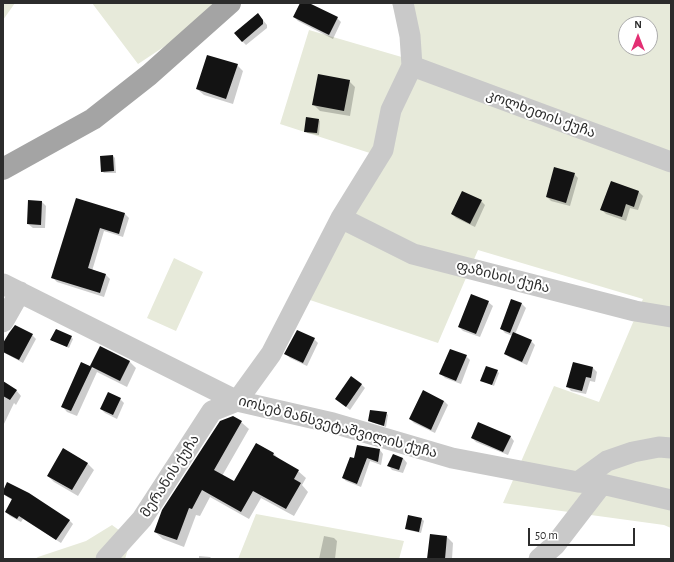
<!DOCTYPE html>
<html>
<head>
<meta charset="utf-8">
<style>
	body { margin:0 }
	#map { position:relative; width:674px; height:562px; overflow:hidden; background:#fff; font-family:"Alegreya Sans",sans-serif }
	canvas { display:block }
	.frame { position:absolute; inset:0; border:4px solid #2c2c2c; pointer-events:none }
	.north { position:absolute; left:618px; top:16px; width:40px; height:40px; box-sizing:border-box; background:#fff; border:1px solid #ababab; border-radius:50%; rotate:0deg; font-size:11px; font-weight:700; line-height:16px; text-align:center; color:#2c2c2c }
	.north::after { content:''; display:block; margin:auto; width:14px; height:18px; background:#e32f73; clip-path:polygon(50% 0,100% 100%,50% 72%,0 100%) }
	.scale { position:absolute; left:528px; top:528px; width:107px; height:18px; box-sizing:border-box; border:2px solid #2c2c2c; border-top:0; padding-left:5px; font-size:12px; line-height:14px; white-space:nowrap; color:#2c2c2c; -webkit-text-stroke:3px #fff; paint-order:stroke }
</style>
</head>
<body>
<div id="map">
<canvas width="674" height="562"></canvas>
<div class="frame"></div>
<div class="north">N</div>
<div class="scale">50 m</div>
</div>
<script>
const context = document.querySelector('canvas').getContext('2d');
context.lineJoin = 'round';
function fillPath(path, color) {
  context.fillStyle = color;
  context.fill(path, 'evenodd');
}
function toPath(rows) {
  const path = new Path2D();
  for (const r of rows) {
    path.moveTo(r[0], r[1]);
    for (let i = 2; i < r.length; i += 2) path.lineTo(r[i], r[i + 1]);
  }
  return path;
}
function stroke(path, color, width, dash) {
  context.strokeStyle = color;
  context.lineWidth = width;
  context.lineCap = dash ? 'butt' : 'round';
  context.setLineDash(dash || []);
  context.stroke(path);
}
function label(font, color, halo, rows, align = 'center') {
  context.font = font + ' "Alegreya Sans","Noto Sans Georgian",sans-serif';
  context.lineWidth = 4;
  context.setLineDash([]);
  context.textBaseline = 'middle';
  context.strokeStyle = halo;
  context.fillStyle = color;
  for (const [text, x, y, turn = 0] of rows) {
    context.save();
    context.translate(x, y);
    context.rotate((+turn || 0) * Math.PI / 180);
    context.textAlign = isNaN(turn) ? turn : align;
    if (halo) context.strokeText(text, 0, 0);
    context.fillText(text, 0, 0);
    context.restore();
  }
}
fillPath(toPath([
	[3,3,15,3,3,20],
	[92,3,230,3,138,64],
	[392,3,671,3,671,528,664,525,503,503,554,386,599,402,643,299,478,250,438,343,307,299,376,155,280,124,309,30,405,58,403,38],
	[626,24,650,24,650,48,626,48],
	[174,258,203,272,176,331,147,318],
	[256,514,404,541,399,559,238,559],
	[112,525,131,539,125,559,35,559,38,557,86,541]
]), '#e7eada');
fillPath(toPath([
	[301,3,307,3,337,18,341,22,333,39,298,21,294,17],
	[258,14,267,25,267,28,246,45,242,41],
	[237,65,243,71,233,104,204,95,197,89],
	[349,81,355,87,350,116,320,111,313,104],
	[319,120,320,121,319,135,307,133,306,131],
	[113,156,115,158,116,173,104,173,102,171,101,157],
	[574,174,578,178,570,206,551,201,547,197],
	[611,182,639,192,643,196,638,210,630,208,626,221,606,214,602,210],
	[77,200,125,214,129,218,123,237,104,231,92,271,106,275,110,279,104,297,57,282,53,278],
	[481,201,485,205,475,227,456,218,452,214],
	[42,202,46,206,45,228,33,228,28,224],
	[488,302,493,306,480,337,463,331,459,327],
	[522,304,526,308,515,334,531,341,535,345,527,365,509,357,505,353,513,336,505,333,501,328],
	[32,335,36,339,23,363,3,352,3,345],
	[71,337,73,339,69,348,52,340],
	[314,339,318,343,307,366,290,358,286,354],
	[100,347,130,362,136,368,127,387,97,372,77,416,67,412,62,406,82,363,94,369,91,365],
	[466,356,470,360,461,384,445,378,441,374],
	[573,363,593,368,597,372,595,382,590,381,586,394,571,391,567,386],
	[497,371,499,373,494,386,481,380],
	[3,382,16,390,21,396,16,405,14,403,3,426],
	[361,384,365,388,350,410,336,399],
	[423,392,444,401,448,405,435,433,414,423,410,419],
	[120,399,124,403,117,419,105,413,101,409],
	[386,413,388,415,386,427,371,422,369,420],
	[241,422,249,429,222,476,234,483,256,444,274,454,281,461,298,471,306,478,302,485,308,492,294,516,261,498,249,519,210,497,200,516,196,515,184,547,163,539,155,532],
	[510,436,514,441,508,455,476,442,472,438],
	[380,450,383,454,381,465,370,461,361,487,346,481,343,478,355,460],
	[403,458,407,463,403,473,392,470,388,465],
	[87,463,94,470,78,496,54,482,48,476],
	[3,494,69,520,73,524,61,543,23,519,21,522,10,516,6,512,12,500],
	[409,516,422,519,424,521,421,533,408,530,406,528],
	[324,536,334,538,337,541,335,559,319,559],
	[447,537,453,543,452,559,428,559],
	[199,556,210,557,212,559,199,559]
]), '#0003');
fillPath(toPath([
	[300,3,309,3,338,17,329,35,293,17],
	[258,13,263,20,263,24,242,42,234,33],
	[207,55,238,64,226,99,196,89],
	[318,74,350,80,344,111,312,105],
	[306,117,319,119,317,133,304,132],
	[113,155,114,171,101,172,100,156],
	[554,167,575,173,566,203,546,197],
	[611,181,639,191,634,207,626,204,622,217,600,210],
	[462,191,482,200,470,224,451,214],
	[76,198,125,213,119,234,100,228,88,268,106,274,100,293,51,278],
	[28,200,42,201,41,225,27,224],
	[471,294,489,301,476,334,458,327],
	[511,299,522,303,510,333,500,329],
	[15,325,33,334,19,360,3,352,3,343,9,333],
	[56,329,72,336,67,347,50,340],
	[297,330,315,338,303,363,284,354],
	[513,332,532,340,522,362,504,354],
	[100,346,130,361,120,381,90,366],
	[450,349,467,355,456,381,439,374],
	[81,362,92,367,71,411,61,407],
	[573,362,593,367,591,378,586,377,582,391,566,387],
	[486,366,498,370,492,385,480,381],
	[351,376,362,384,346,407,335,399],
	[3,381,17,390,10,400,3,396],
	[423,390,444,401,431,430,409,419],
	[108,392,121,398,113,415,100,409],
	[370,410,387,412,384,426,368,421],
	[233,416,242,421,214,470,234,481,256,443,274,453,273,455,299,470,294,479,301,483,286,509,253,491,241,512,202,490,192,509,189,508,177,540,154,532,162,510,220,421],
	[478,422,511,436,503,452,471,438],
	[357,445,380,449,378,462,367,458,357,484,342,478,350,457,354,458],
	[63,448,88,463,72,490,47,476],
	[393,454,403,458,399,470,387,466],
	[7,482,29,493,70,520,56,540,19,516,17,519,5,512,12,499,3,494,3,491],
	[408,515,422,518,419,532,405,529],
	[430,534,447,536,445,559,427,559]
]), '#131313');
stroke(toPath([
	[412,66,671,162],
	[341,218,413,254,635,311,671,317],
	[3,284,237,401,333,423,452,458,578,482,602,484,671,500],
	[3,322,20,292],
	[578,482,607,461,633,452,659,447,671,448],
	[106,559,142,519,212,411,237,401,271,354,341,218,383,150,391,110,412,66,410,36,403,3],
	[539,559,555,545,602,484]
]), '#c9c9c9', 21);
stroke(toPath([
	[3,169,93,119,149,75,230,3]
]), '#a4a4a4', 22);
label('14px', '#2c2c2c', '#fff', [
	["კოლხეთის ქუჩა",541,114,20],
	["ფაზისის ქუჩა",503,277,14],
	["იოსებ მანსვეტაშვილის ქუჩა",338,427,15],
	["მერანის ქუჩა",170,476,-57]
]);
</script>
</body>
</html>
